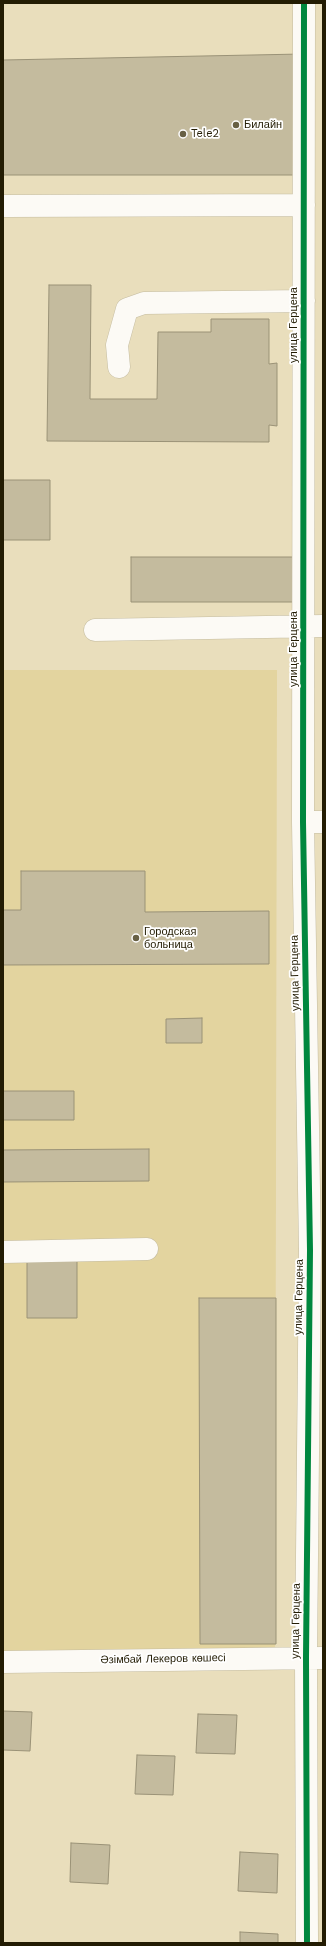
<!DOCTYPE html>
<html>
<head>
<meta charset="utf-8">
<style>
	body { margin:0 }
	#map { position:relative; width:326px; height:1946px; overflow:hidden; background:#e9debc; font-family:"Work Sans",sans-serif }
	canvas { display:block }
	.frame { position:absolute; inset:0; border:4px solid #231c03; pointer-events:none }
</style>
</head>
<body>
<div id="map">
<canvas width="326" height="1946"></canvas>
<div class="frame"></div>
</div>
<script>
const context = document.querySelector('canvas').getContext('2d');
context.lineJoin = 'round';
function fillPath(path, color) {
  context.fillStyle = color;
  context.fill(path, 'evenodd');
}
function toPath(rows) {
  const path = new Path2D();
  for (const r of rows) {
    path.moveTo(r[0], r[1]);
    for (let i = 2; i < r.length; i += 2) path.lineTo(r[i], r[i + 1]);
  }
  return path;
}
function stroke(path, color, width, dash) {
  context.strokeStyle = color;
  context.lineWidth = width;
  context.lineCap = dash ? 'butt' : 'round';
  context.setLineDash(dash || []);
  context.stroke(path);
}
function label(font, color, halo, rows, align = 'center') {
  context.font = font + ' "Work Sans",sans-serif';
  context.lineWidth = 3.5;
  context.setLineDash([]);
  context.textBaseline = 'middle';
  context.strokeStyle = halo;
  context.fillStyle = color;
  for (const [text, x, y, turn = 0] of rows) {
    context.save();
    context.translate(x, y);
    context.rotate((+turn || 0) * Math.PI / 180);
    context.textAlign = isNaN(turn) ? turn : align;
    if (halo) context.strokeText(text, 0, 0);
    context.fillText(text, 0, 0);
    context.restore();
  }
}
fillPath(toPath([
	[3,670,277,670,275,1659,3,1659]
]), '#e3d49f');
const building = toPath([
	[302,54,303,175,3,175,3,60,302,54],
	[49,285,91,285,90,399,157,399,158,332,211,332,211,319,269,319,269,364,277,363,277,426,269,425,269,442,47,441,49,285],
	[3,480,50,480,50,540,3,540,3,480],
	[131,557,303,557,303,602,131,602,131,557],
	[21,871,145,871,145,912,269,911,269,964,3,965,3,910,21,910,21,871],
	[202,1018,202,1043,166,1043,166,1019,202,1018],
	[3,1091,74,1091,74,1120,3,1120,3,1091],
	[149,1149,149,1181,3,1182,3,1150,149,1149],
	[77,1261,77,1318,27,1318,27,1262,77,1261],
	[199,1298,276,1298,276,1644,200,1644,199,1298],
	[3,1711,32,1712,30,1751,3,1750,3,1711],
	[198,1714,237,1715,235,1754,196,1753,198,1714],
	[137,1755,175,1756,173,1795,135,1794,137,1755],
	[71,1843,110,1845,108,1884,70,1882,71,1843],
	[240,1852,278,1854,277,1893,238,1891,240,1852],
	[240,1932,278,1934,278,1943,240,1943,240,1932]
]);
fillPath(building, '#c4bb9e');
stroke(building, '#9a9277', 1);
const minor = toPath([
	[304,3,303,822,310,1250,306,1657,307,1943],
	[3,206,304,205],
	[119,367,117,345,127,309,144,303,304,301],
	[95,630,323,626],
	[303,822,323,822],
	[3,1252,147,1249],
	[3,1662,323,1658]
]);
stroke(minor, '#c4bca1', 23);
stroke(minor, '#fcfaf5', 22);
stroke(toPath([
	[304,3,303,822,310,1250,306,1657,307,1943]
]), '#00873e', 6);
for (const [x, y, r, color] of [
	[236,125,4,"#686044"],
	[183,134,4,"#686044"],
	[136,938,4,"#686044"]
]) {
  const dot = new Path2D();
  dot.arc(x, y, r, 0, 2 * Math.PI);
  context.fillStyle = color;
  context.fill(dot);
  stroke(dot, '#fff', 1.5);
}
label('11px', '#231c03', '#fff', [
	["Билайн",244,125],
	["Tele2",191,134],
	["Городская",144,932],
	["больница",144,945]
], 'left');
label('11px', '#231c03', '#fff', [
	["улица Герцена",294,325,-90],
	["улица Герцена",294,649,-90],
	["улица Герцена",295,973,-91],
	["улица Герцена",299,1297,-89],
	["улица Герцена",296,1621,-89],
	["Әзімбай Лекеров көшесі",163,1659,-1]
]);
</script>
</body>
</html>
